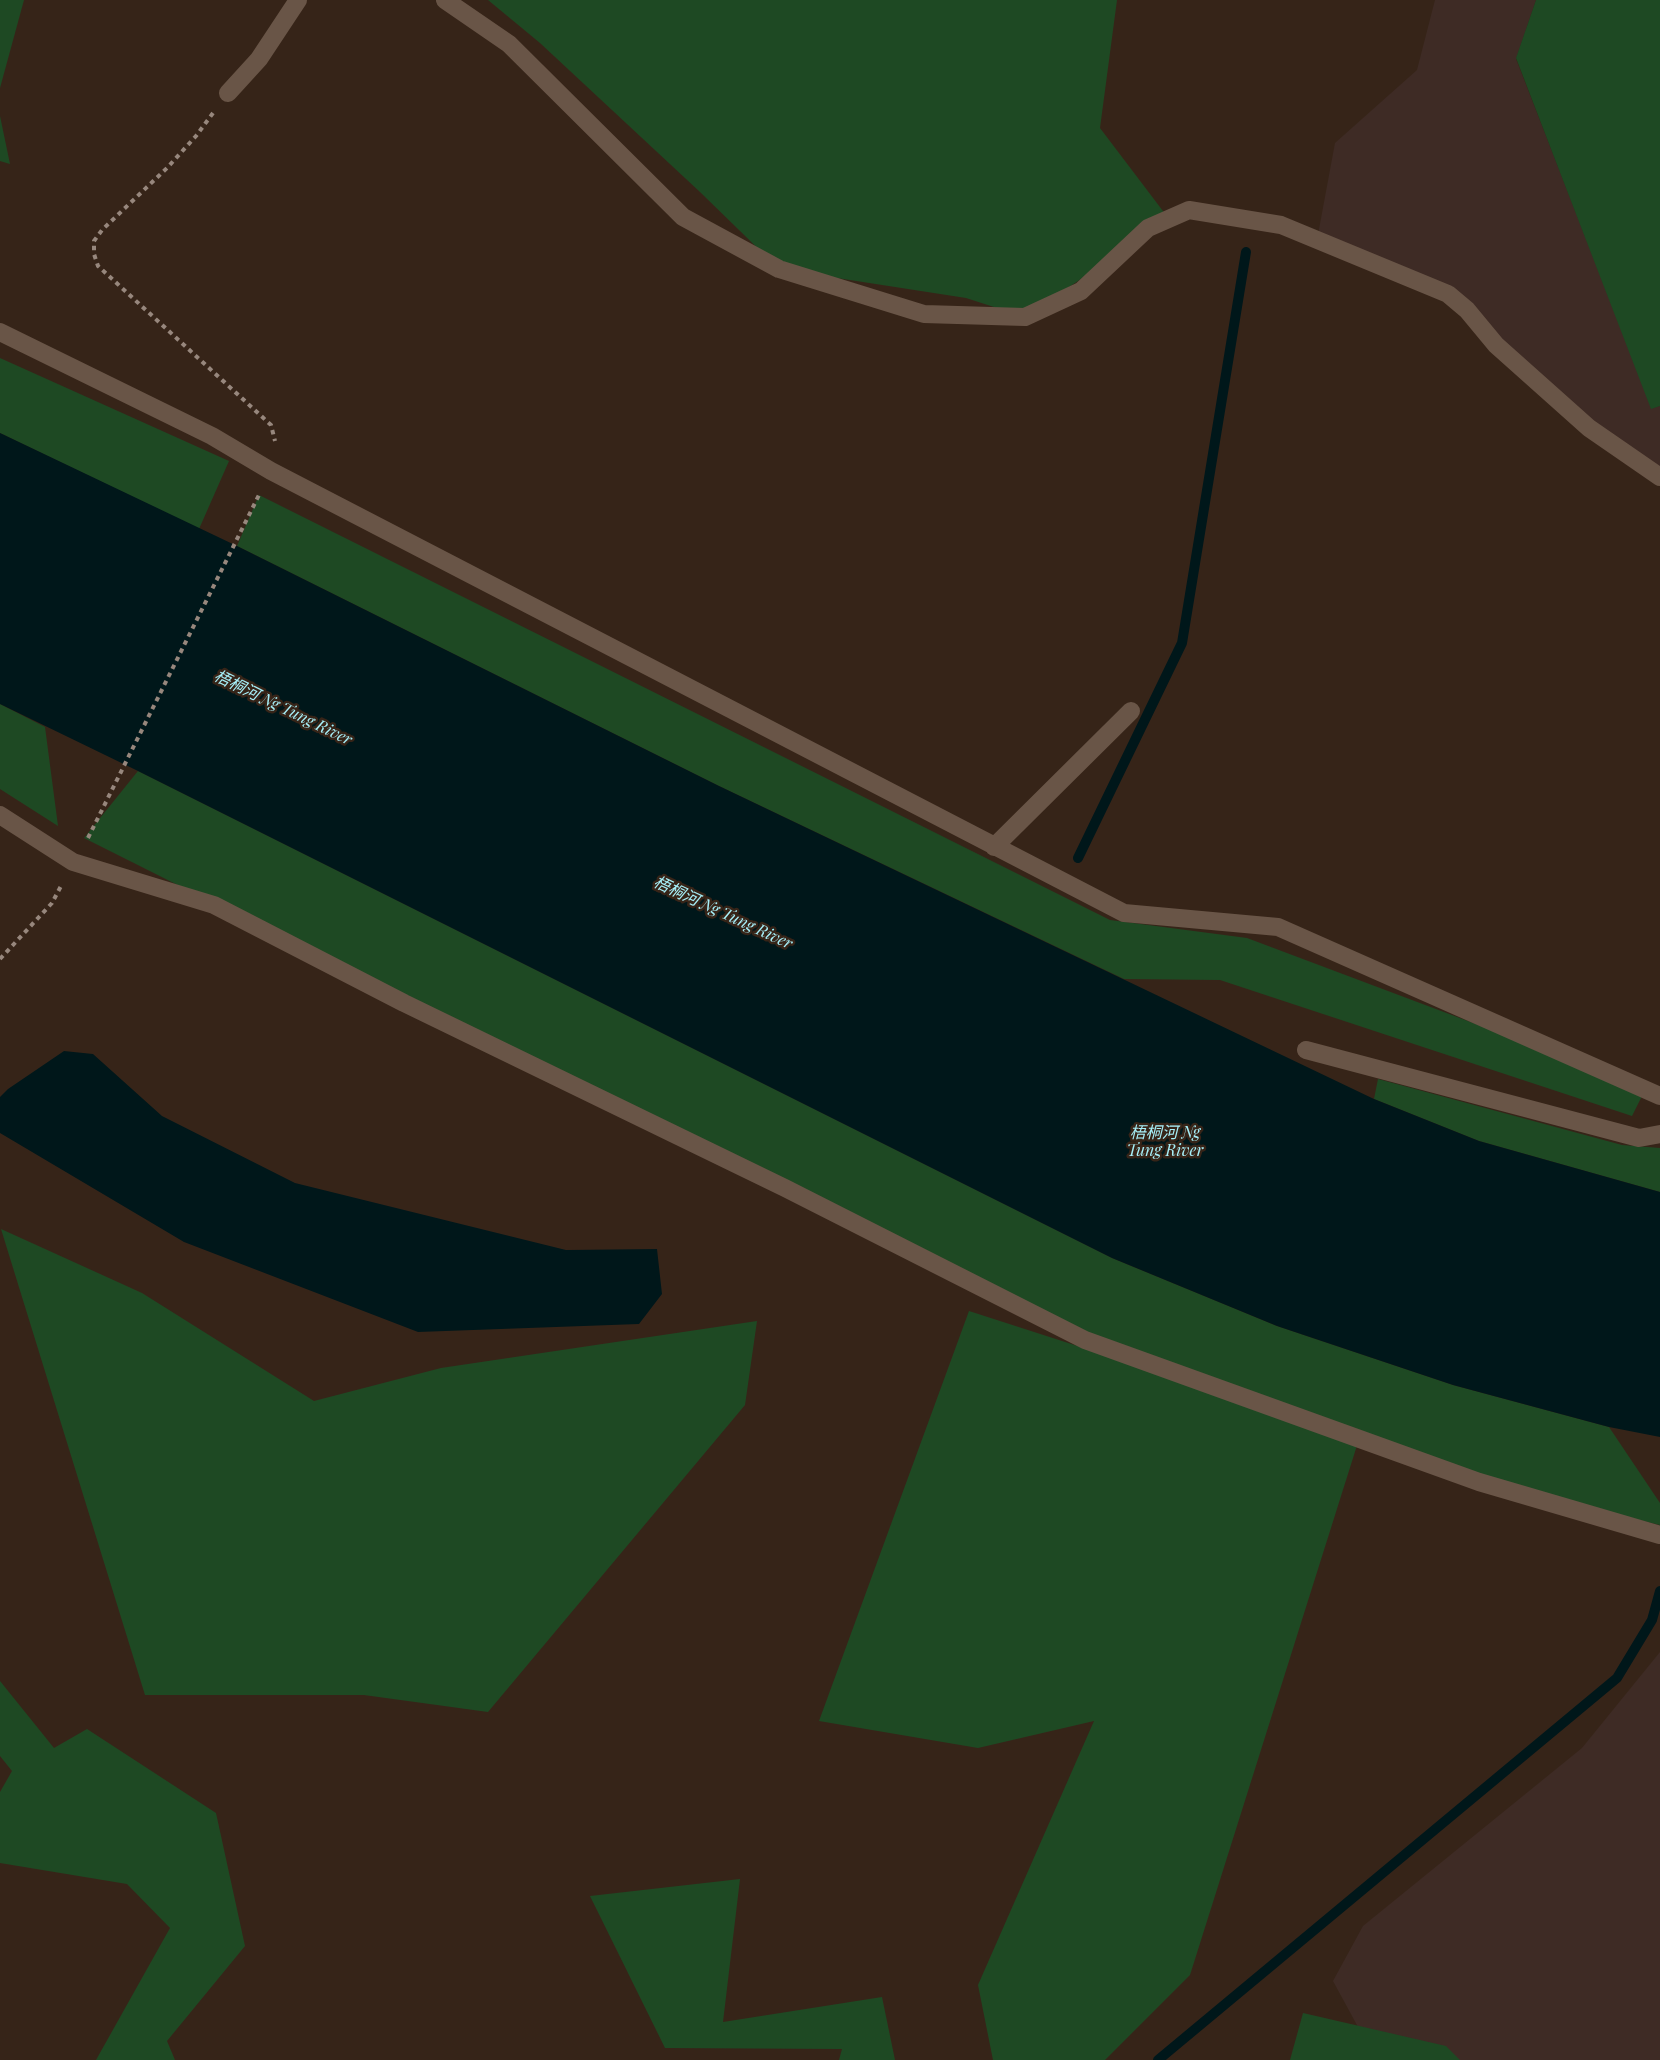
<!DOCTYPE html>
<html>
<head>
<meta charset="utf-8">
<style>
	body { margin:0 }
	canvas { display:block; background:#362418 }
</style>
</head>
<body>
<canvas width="1660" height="2060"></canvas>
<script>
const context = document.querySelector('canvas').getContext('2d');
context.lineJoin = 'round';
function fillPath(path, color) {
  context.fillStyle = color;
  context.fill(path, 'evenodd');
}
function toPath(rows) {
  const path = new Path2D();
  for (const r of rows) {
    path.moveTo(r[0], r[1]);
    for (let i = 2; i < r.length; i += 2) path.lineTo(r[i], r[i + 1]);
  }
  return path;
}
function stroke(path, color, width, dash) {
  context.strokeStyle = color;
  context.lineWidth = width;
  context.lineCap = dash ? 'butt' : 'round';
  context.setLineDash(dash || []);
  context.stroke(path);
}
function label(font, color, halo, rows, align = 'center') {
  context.font = font + ' "Playfair Display","Noto Sans SC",serif';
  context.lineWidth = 5;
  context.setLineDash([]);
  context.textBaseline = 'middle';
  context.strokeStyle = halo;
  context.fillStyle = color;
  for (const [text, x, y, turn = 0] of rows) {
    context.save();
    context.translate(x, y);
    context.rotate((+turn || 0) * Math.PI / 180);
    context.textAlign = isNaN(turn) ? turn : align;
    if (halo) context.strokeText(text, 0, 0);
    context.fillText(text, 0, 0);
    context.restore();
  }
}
fillPath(toPath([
	[1435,0,1536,0,1516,59,1652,408,1660,406,1660,476,1602,437,1448,294,1317,240,1335,143,1417,70],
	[1660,1652,1660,2060,1376,2060,1333,1981,1363,1926,1582,1748]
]), '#3e2b25');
fillPath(toPath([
	[0,0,24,0,0,88],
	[488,0,1117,0,1100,128,1169,219,1025,317,966,298,779,269,700,192,540,43],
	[1536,0,1660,0,1660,406,1651,409,1516,58],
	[0,116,10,164,0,161],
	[0,358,229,461,199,529,0,433],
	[259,495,1110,920,1247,938,1646,1088,1632,1116,1220,980,1124,979,719,786,237,546],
	[0,704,45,727,58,826,0,789],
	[138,771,1112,1258,1277,1326,1453,1385,1609,1427,1660,1503,1660,1525,1469,1479,1359,1439,1190,1975,1105,2060,993,2060,978,1985,1094,1721,978,1748,819,1721,969,1311,1279,1411,1085,1340,84,838],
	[1378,1079,1622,1145,1660,1148,1660,1192,1479,1141,1374,1099],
	[1,1229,142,1293,314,1401,441,1368,757,1321,745,1405,488,1712,364,1695,145,1695],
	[0,1681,54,1748,87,1729,216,1813,245,1946,167,2041,175,2060,96,2060,170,1928,127,1884,0,1863,0,1792,12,1771,0,1756],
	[740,1879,723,2022,882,1997,895,2060,839,2060,842,2049,665,2048,590,1896],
	[1303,2013,1446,2046,1460,2060,1290,2060]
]), '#1e4923');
fillPath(toPath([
	[0,433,237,546,719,786,1374,1099,1479,1141,1660,1192,1660,1437,1609,1427,1453,1385,1277,1326,1112,1258,138,771,0,704],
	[64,1051,93,1054,162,1116,295,1183,566,1250,657,1249,662,1294,639,1324,418,1332,184,1242,0,1133,0,1097,8,1089]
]), '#00171a');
stroke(toPath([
	[1078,858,1182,643,1246,252],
	[1158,2060,1617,1678,1652,1620,1660,1591]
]), '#00171a', 10);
stroke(toPath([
	[213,113,196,136,167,168,102,230,94,241,94,254,98,266,271,425,275,441],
	[88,838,259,495],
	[0,959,52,903,61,886]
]), '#97877d', 4, [4.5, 4.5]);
stroke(toPath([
	[445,0,509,44,683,217,779,269,924,314,1025,317,1081,291,1148,228,1189,210,1281,225,1448,294,1467,310,1496,345,1589,428,1660,477],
	[228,93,259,59,298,0],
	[0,332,212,436,271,471,1124,913,1278,927,1660,1096],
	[0,815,73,862,214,905,404,1003,785,1188,1085,1340,1479,1482,1660,1535],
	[994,847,1131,711],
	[1306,1050,1639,1138,1660,1134]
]), '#695547', 18);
label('italic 16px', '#a7f0f9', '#362418', [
	["梧桐河 Ng Tung River",283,708,26],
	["梧桐河 Ng Tung River",723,913,25],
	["梧桐河 Ng",1165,1133],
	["Tung River",1165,1151]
]);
</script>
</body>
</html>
